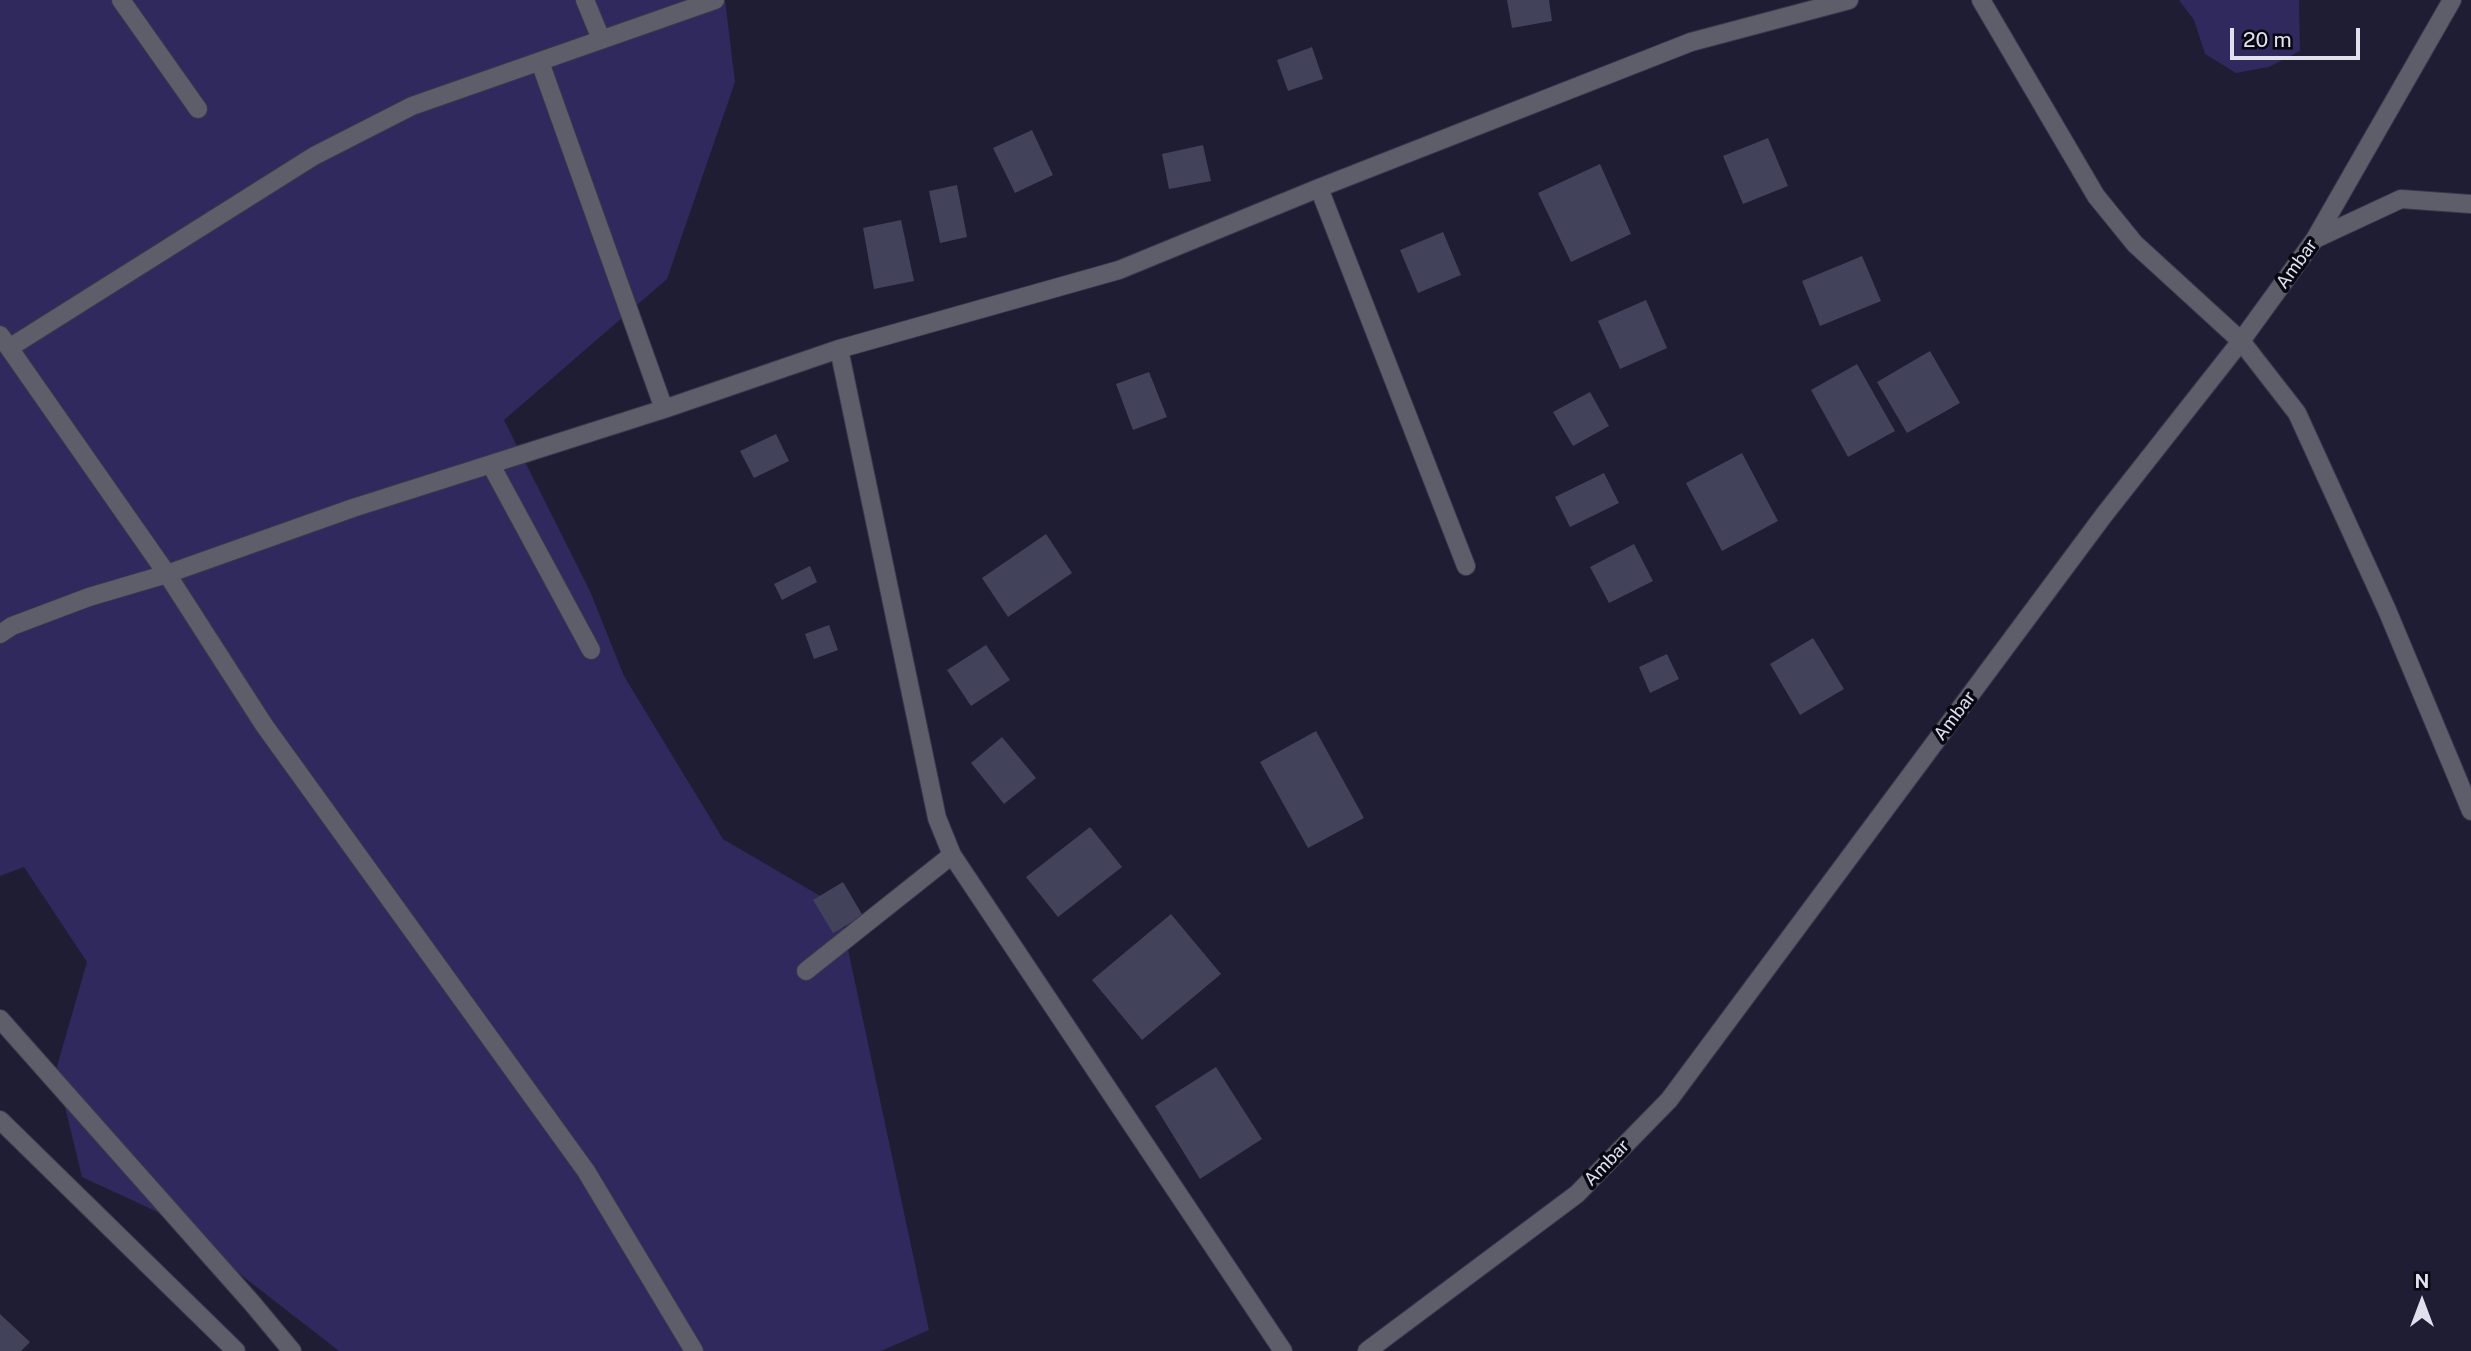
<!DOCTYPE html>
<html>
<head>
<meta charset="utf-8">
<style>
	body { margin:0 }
	#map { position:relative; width:2471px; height:1351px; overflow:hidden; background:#1e1d33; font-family:"Public Sans",sans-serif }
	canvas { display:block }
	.north { position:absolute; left:2387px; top:1267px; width:70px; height:70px; -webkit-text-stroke:5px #090812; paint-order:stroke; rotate:0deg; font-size:19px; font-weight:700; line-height:28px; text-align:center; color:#e0e0ef }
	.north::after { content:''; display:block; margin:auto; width:24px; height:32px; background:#e0e0ef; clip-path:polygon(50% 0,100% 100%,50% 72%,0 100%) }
	.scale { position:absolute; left:2230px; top:28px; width:130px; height:32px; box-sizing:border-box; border:4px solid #e0e0ef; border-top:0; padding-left:9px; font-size:21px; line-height:24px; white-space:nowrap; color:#e0e0ef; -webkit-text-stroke:5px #090812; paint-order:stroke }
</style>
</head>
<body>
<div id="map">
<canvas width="2471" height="1351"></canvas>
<div class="north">N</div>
<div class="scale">20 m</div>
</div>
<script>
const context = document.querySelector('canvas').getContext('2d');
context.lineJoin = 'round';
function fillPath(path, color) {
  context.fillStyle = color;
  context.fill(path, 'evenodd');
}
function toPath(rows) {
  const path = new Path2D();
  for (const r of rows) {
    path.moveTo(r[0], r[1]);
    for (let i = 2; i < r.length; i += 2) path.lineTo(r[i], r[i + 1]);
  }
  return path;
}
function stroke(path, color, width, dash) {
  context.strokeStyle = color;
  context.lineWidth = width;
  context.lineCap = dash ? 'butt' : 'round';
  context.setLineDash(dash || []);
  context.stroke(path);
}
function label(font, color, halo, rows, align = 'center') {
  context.font = font + ' "Public Sans",sans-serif';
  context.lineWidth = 7;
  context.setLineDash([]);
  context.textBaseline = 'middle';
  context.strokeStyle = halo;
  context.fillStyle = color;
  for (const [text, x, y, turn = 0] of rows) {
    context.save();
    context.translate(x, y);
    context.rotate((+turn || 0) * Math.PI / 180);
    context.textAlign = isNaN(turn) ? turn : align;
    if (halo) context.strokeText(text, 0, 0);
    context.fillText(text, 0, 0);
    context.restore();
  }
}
fillPath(toPath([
	[0,0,725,0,735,82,667,279,504,420,590,591,624,676,723,839,839,907,929,1330,881,1351,339,1351,164,1215,82,1177,56,1070,87,962,24,867,0,876],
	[2179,0,2299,0,2300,51,2269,67,2236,73,2205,54,2194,20]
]), '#2f295e');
fillPath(toPath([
	[1507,0,1549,0,1552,21,1512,28],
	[1312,47,1323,79,1288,91,1277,60],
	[1032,130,1053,175,1015,193,993,148],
	[1768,138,1788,186,1743,204,1723,156],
	[1203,145,1211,181,1169,189,1162,154],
	[1600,164,1631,234,1571,262,1538,193],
	[957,185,967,237,940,243,929,191],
	[901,220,914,281,874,289,863,228],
	[1443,232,1461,275,1418,293,1400,250],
	[1862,256,1881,301,1820,326,1802,281],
	[1646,300,1667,348,1620,369,1598,321],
	[1930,351,1960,403,1907,433,1877,382],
	[1857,364,1895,431,1848,457,1811,390],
	[1149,372,1167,417,1133,430,1116,384],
	[1590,392,1609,426,1573,446,1553,412],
	[776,434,789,461,754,478,740,451],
	[1742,453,1778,521,1722,551,1686,483],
	[1604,473,1619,503,1570,527,1555,497],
	[1046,534,1072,573,1008,617,982,578],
	[1634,544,1653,581,1609,603,1590,567],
	[810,566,817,582,782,600,774,584],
	[829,625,838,650,814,659,805,634],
	[1813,638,1844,689,1800,715,1770,664],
	[986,645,1010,680,971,706,947,670],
	[1667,654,1679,679,1650,693,1639,667],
	[1316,731,1364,818,1308,848,1260,762],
	[1002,737,1036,778,1004,804,971,763],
	[1090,827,1122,867,1058,917,1026,877],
	[843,882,863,916,833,933,813,900],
	[1171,914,1221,974,1142,1040,1092,980],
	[1216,1067,1262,1139,1200,1179,1155,1106],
	[0,1314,30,1342,21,1351,0,1351]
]), '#43425b');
const service = toPath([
	[491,465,591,650],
	[806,971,952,855]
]);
const minor = toPath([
	[121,0,198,109],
	[585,0,601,39],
	[1981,0,2096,196,2135,244,2241,341,2297,413,2387,610,2471,811],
	[540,62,664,409],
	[1319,188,1466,566],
	[2315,239,2401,199,2471,204],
	[0,335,167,574,264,725,586,1171,694,1351],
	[9,348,314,156,412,106,715,0],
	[839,349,937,818,952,855,1283,1351],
	[0,634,12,626,89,597,167,574,353,508,664,409,839,349,1119,270,1319,188,1691,42,1849,0],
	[0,1019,252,1303,292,1351],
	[0,1120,236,1351],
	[1367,1351,1577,1194,1669,1100,2104,515,2241,341,2315,239,2452,0]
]);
stroke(service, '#39384d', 20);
stroke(minor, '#39384d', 20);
stroke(service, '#5e5e6a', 18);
stroke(minor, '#5e5e6a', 18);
label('18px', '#e0e0ef', '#090812', [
	["Ambar",2297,264,-54],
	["Ambar",1955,716,-53],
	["Ambar",1607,1163,-46]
]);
</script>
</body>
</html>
